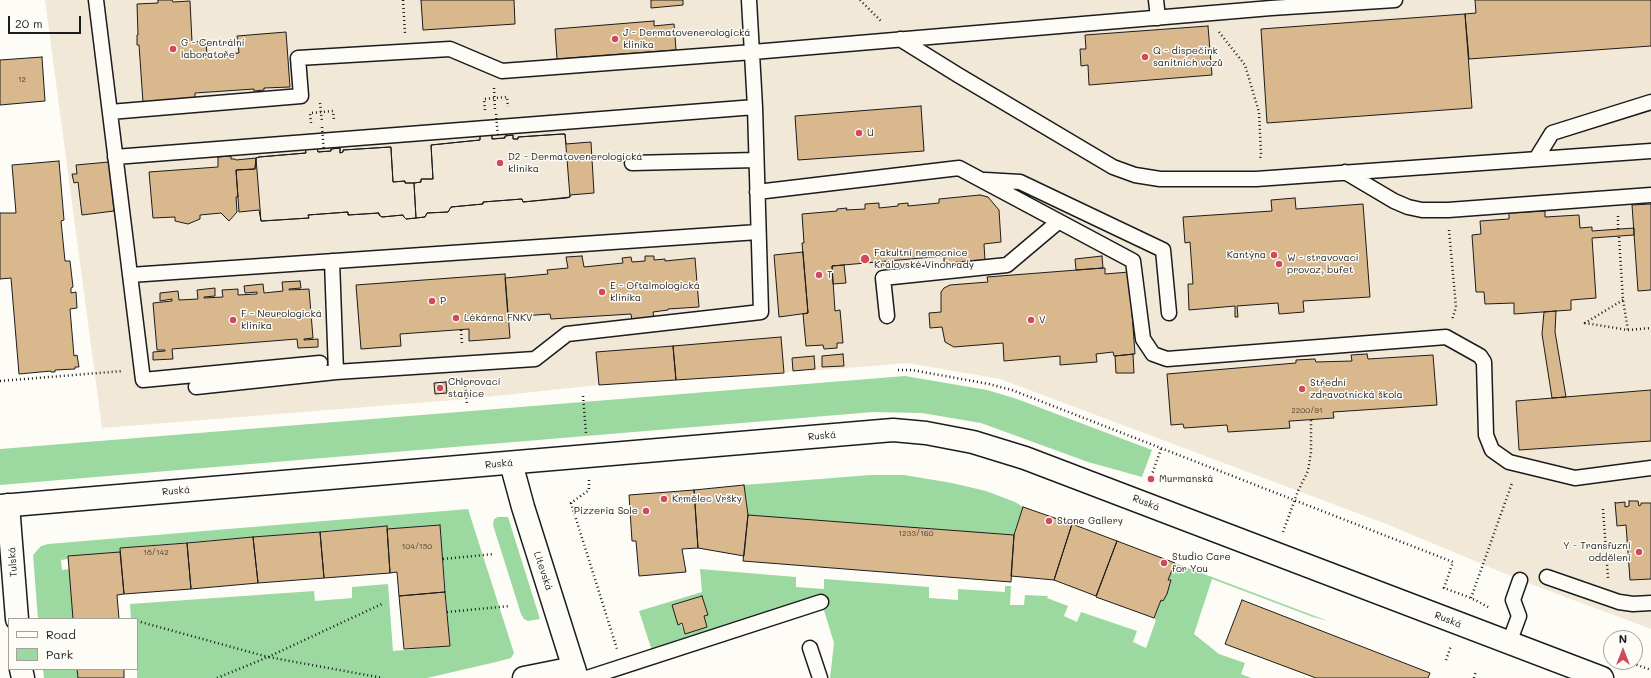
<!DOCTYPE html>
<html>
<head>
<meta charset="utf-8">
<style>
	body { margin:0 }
	#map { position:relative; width:1651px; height:678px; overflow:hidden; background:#fdfcf7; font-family:Mali,sans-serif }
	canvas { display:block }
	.legend { position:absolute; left:8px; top:618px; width:130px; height:52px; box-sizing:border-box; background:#fdfcf7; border:1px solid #a3a29f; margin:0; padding:5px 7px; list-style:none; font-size:12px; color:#1c1c1c }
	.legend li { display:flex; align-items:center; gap:8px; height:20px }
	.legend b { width:20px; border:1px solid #a3a29f }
	.north { position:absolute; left:1603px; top:630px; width:40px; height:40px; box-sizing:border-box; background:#fdfcf7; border:1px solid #a3a29f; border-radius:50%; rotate:0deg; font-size:11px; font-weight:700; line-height:16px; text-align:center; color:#1c1c1c }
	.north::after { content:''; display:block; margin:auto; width:14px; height:18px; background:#d1495b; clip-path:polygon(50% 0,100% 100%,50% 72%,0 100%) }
	.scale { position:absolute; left:8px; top:16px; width:73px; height:18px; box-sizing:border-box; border:2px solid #1c1c1c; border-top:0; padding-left:5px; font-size:12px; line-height:14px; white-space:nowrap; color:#1c1c1c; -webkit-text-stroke:3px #fdfcf7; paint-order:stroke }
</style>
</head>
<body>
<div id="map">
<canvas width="1651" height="678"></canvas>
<ul class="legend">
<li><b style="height:5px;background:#fdfcf7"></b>Road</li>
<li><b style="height:11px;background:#9cd9a1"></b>Park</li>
</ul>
<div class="north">N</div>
<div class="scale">20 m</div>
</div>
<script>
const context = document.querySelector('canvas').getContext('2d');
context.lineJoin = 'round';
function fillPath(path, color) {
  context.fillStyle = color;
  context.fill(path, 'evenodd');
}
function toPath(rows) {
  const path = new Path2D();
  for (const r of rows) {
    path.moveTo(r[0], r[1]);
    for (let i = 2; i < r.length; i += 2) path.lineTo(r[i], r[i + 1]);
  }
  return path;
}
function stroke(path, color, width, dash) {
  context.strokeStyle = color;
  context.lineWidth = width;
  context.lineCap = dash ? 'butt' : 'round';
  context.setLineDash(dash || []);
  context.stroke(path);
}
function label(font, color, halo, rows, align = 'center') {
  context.font = font + ' Mali,sans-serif';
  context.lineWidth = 3;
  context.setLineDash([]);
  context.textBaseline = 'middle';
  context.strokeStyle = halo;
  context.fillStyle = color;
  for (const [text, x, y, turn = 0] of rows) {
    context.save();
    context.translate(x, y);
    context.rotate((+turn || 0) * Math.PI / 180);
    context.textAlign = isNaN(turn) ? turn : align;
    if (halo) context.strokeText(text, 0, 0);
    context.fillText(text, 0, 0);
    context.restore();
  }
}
fillPath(toPath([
	[45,0,1651,0,1651,629,1520,580,1389,525,1000,379,907,363,823,370,793,371,784,373,599,385,467,399,102,428]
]), '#f2e8d7');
fillPath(toPath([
	[905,376,987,390,1017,399,1152,450,1142,477,1088,462,981,423,922,413,873,412,0,485,0,449],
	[870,475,904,475,952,483,986,491,1015,502,1023,507,1014,535,748,515,744,485],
	[468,509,514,653,511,658,496,662,427,678,137,678,137,619,131,619,130,604,314,591,315,601,352,598,352,587,388,584,393,651,450,646,440,525,387,529,386,526,120,548,120,552,68,556,68,559,61,560,62,570,69,569,73,619,38,619,33,555,41,546,48,544],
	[498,517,508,517,540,619,528,621,524,619,521,614,493,525,494,519],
	[1175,563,1328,621,1313,617,1212,579,1194,634,1219,654,1245,663,1241,674,1251,678,830,678,834,643,823,607,655,660,639,611,702,592,700,569,796,577,796,587,824,589,824,579,929,587,929,598,958,600,958,589,1005,592,1005,586,1011,586,1010,605,1024,605,1025,595,1048,596,1047,598,1068,606,1064,616,1077,622,1081,612,1137,631,1133,642,1146,648,1156,620,1154,618,1161,600,1163,601,1169,587,1171,581,1168,580],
	[702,596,708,615,704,616,707,627,685,634,672,605],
	[43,669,77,669,78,678,44,678]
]), '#9cd9a1');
const building = toPath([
	[158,0,172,0,173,2,190,1,192,42,206,41,207,55,239,53,237,36,286,32,290,87,264,88,264,90,254,91,254,89,195,93,195,98,143,102,139,45,137,45,137,35,138,35,137,4,158,3,158,0],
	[421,0,514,0,515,24,423,30,421,0],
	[651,0,683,0,683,5,651,8,651,0],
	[1475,0,1651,0,1651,46,1469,59,1465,14,1476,13,1475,0],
	[1465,14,1472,108,1267,123,1261,29,1465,14],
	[654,21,654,26,674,24,676,50,557,59,555,29,654,21],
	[1208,26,1212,75,1089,85,1088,65,1081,66,1080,49,1086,49,1085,35,1208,26],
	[42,57,45,101,0,105,0,60,42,57],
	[921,106,924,151,798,160,795,116,921,106],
	[492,134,492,139,505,138,505,136,513,135,513,139,518,139,518,137,561,134,565,134,566,144,591,142,594,193,570,195,570,197,567,198,523,202,522,199,483,202,483,204,451,207,448,212,427,213,425,217,416,218,406,219,404,217,403,215,382,217,379,215,379,213,348,215,348,212,308,215,309,218,263,221,261,221,259,210,239,212,236,170,255,169,256,158,259,157,306,153,305,148,317,147,318,152,331,151,331,149,340,148,340,153,343,152,343,150,389,147,391,147,391,150,393,182,405,181,405,183,414,183,421,182,421,179,433,179,431,145,480,140,480,135,492,134],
	[492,134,492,139,505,138,505,136,513,135,513,139,518,139,518,137,565,134,570,197,523,202,522,199,483,202,483,204,451,207,448,212,427,213,425,217,416,218,414,183,421,182,421,179,433,179,431,145,480,140,480,135,492,134],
	[317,147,318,152,331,151,331,149,340,148,340,153,343,152,343,150,391,147,393,182,405,181,405,183,414,183,416,218,406,219,404,217,403,215,382,217,379,215,379,213,348,215,348,212,308,215,309,218,261,221,256,158,259,157,306,153,305,148,317,147],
	[231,156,231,159,235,159,236,160,256,158,255,169,236,170,238,197,236,197,237,212,229,221,221,213,200,215,200,219,188,224,175,221,175,217,153,218,149,172,218,167,218,157,231,156],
	[59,161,64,220,61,221,65,261,70,261,73,287,71,288,71,293,76,292,77,308,70,309,74,356,77,355,79,367,75,367,75,369,55,370,55,372,51,372,51,371,19,374,11,278,0,279,0,213,16,213,12,165,59,161],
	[109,162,114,211,82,215,78,182,74,183,72,174,77,174,76,165,109,162],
	[980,195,988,197,999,210,1001,242,984,244,985,261,944,265,944,256,832,266,835,311,840,310,843,343,837,343,837,348,824,349,823,345,806,346,803,314,808,313,802,243,804,243,802,214,837,211,837,209,847,208,846,210,865,209,865,204,879,203,879,208,898,206,898,204,908,203,908,206,939,203,939,199,980,195],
	[1295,198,1296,209,1363,204,1370,297,1303,301,1304,312,1279,314,1278,303,1237,306,1238,317,1235,317,1235,306,1189,310,1188,284,1193,284,1190,242,1185,243,1183,217,1272,211,1271,200,1295,198],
	[1651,204,1651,290,1638,291,1632,205,1651,204],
	[1545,211,1545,217,1579,215,1580,228,1592,227,1592,231,1634,228,1634,235,1592,238,1596,298,1571,300,1571,310,1514,314,1514,303,1485,304,1484,292,1476,292,1472,235,1481,234,1480,221,1509,219,1509,213,1545,211],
	[803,252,808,313,779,317,774,255,803,252],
	[582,256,584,267,623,263,622,258,631,257,632,262,645,261,645,256,654,256,654,260,665,259,665,261,695,258,699,307,668,309,668,310,653,312,654,319,632,321,631,314,551,319,550,314,508,317,505,278,548,274,547,270,568,268,566,257,582,256],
	[1102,256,1103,268,1076,270,1075,259,1102,256],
	[844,265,846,283,833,284,832,266,844,265],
	[1103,268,1105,268,1105,274,1129,272,1135,354,1114,356,1113,352,1096,354,1097,362,1060,365,1060,356,1004,361,1003,343,954,347,945,342,942,327,930,328,929,313,941,312,941,292,944,288,950,285,988,282,987,277,1103,268],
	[505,274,510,338,469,341,469,329,400,334,401,346,361,349,356,285,505,274],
	[300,281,301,288,289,289,289,290,309,289,313,338,304,339,304,340,318,339,318,347,298,348,297,339,172,349,173,359,153,360,153,352,165,351,165,350,157,350,153,303,172,301,172,299,160,301,160,293,178,291,179,300,198,299,197,290,215,288,215,296,204,297,204,298,223,297,222,290,238,289,238,295,257,294,257,292,245,293,244,286,263,284,264,293,283,291,282,282,300,281],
	[1556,311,1555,332,1566,397,1552,398,1542,334,1544,312,1556,311],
	[781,337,784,373,676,380,673,346,781,337],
	[673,346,676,380,599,385,596,352,673,346],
	[843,354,844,366,822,367,822,356,843,354],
	[1133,354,1134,373,1116,373,1115,356,1133,354],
	[1367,354,1368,359,1433,355,1437,405,1333,412,1334,418,1291,421,1289,421,1290,428,1228,432,1227,425,1184,428,1183,424,1171,425,1167,374,1296,363,1296,360,1315,359,1316,362,1352,361,1351,355,1367,354],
	[814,356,815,369,793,371,792,358,814,356],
	[446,382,447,393,435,394,434,383,446,382],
	[1651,390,1651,441,1519,450,1516,401,1651,390],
	[744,485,748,515,744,556,698,548,694,490,744,485],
	[694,490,698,548,682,549,686,572,639,576,636,541,632,541,629,495,694,490],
	[1629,501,1638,501,1639,506,1641,505,1641,503,1651,503,1651,579,1630,580,1626,525,1617,526,1615,502,1616,503,1625,502,1625,507,1629,506,1629,501],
	[1023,507,1072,524,1054,580,1011,576,1014,535,1023,507],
	[748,515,1014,535,1011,582,743,561,748,515],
	[1072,524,1117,541,1096,596,1054,580,1072,524],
	[440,525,445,592,399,596,397,572,390,573,387,529,440,525],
	[387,526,390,573,324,578,320,532,387,526],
	[320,532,324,578,258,583,253,537,320,532],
	[253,537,258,583,191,589,187,543,253,537],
	[1117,541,1175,563,1168,580,1171,580,1167,594,1163,601,1161,600,1154,618,1096,597,1117,541],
	[187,543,191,589,124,594,120,548,187,543],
	[120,552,124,594,117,595,119,619,73,619,68,556,120,552],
	[445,592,450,646,404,649,399,596,445,592],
	[702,596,708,615,704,616,707,627,685,634,682,623,678,625,672,605,702,596],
	[1242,600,1430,673,1428,678,1316,678,1225,644,1242,600],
	[77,669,124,669,124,678,78,678,77,669]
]);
fillPath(building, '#dab88d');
stroke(building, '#1c1c1c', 1);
const service = toPath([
	[96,0,143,380,320,363],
	[1156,0,1158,18],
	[900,39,958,75,1113,167,1135,175,1160,179,1256,179,1651,151],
	[110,112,301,96,298,58,450,49,502,71,753,52,1271,8,1395,0],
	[115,157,755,107],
	[1536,159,1552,133,1651,102],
	[632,163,756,160],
	[1345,172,1394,201,1408,207,1422,210,1448,210,1651,195],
	[985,180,1020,182,1163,250,1169,313],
	[757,192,959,168,1133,261,1143,339,1153,354,1167,359,1446,337,1480,356,1484,362,1486,435,1492,450,1509,462,1575,478,1651,468],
	[332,261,336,372],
	[130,275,758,232],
	[887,316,883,278,1007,265,1058,222],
	[196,387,336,372,535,359,567,334,761,312,755,107,749,0],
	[1547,577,1619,602,1633,604,1651,603],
	[1509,643,1519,616,1513,600,1520,580],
	[810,648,820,678],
	[587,678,821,602]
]);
const minor = toPath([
	[511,463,523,507,577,678],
	[8,505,17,619],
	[21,669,23,678],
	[524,678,574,668]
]);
const tertiary = toPath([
	[0,506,893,430,926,433,973,442,1025,458,1602,678]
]);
stroke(service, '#1c1c1c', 17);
stroke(minor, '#1c1c1c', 25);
stroke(tertiary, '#1c1c1c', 25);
stroke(toPath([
	[403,0,405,33],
	[860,0,881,21],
	[1219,32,1245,65,1259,112,1261,154,1260,160],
	[494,88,495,109],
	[320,103,322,122],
	[485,110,484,99,507,97,508,107],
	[311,123,310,113,333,111,334,120],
	[1618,216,1618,229],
	[1449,230,1456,307,1452,320],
	[1619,237,1623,300,1628,330],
	[1623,300,1585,323,1628,330,1651,328],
	[461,330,462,345],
	[898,370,912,370,989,384,1012,390,1453,562,1444,588,1471,598,1490,608],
	[0,381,123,371],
	[465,382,467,405],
	[583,396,586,433],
	[589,480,589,490,571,503,617,649],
	[1150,480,1161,449],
	[1603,509,1608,578],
	[1283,532,1298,491,1308,471,1311,452,1311,420],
	[443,559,494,554],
	[1471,598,1512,483],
	[447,612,510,606],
	[137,621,268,657,384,603],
	[1446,660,1451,646],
	[1629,662,1651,670],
	[217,678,268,657,383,678],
	[1474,678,1476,671]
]), '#1c1c1c', 2.5, [1, 3]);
stroke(service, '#fdfcf7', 14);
stroke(minor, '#fdfcf7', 22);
stroke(tertiary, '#fdfcf7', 22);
stroke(toPath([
	[496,114,498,138],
	[322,127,324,152]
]), '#1c1c1c', 2.5, [1, 3]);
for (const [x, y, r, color] of [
	[615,39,4,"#d1495b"],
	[173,49,4,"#d1495b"],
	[1145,57,4,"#d1495b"],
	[859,133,4,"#d1495b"],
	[500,163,4,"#d1495b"],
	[1274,255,4,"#d1495b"],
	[865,259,5,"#d1495b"],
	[1279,264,4,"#d1495b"],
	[819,275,4,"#d1495b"],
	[602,292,4,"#d1495b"],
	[432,301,4,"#d1495b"],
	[456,318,4,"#d1495b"],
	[233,320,4,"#d1495b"],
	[1031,320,4,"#d1495b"],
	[440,388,4,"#d1495b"],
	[1302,389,4,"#d1495b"],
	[1151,479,4,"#d1495b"],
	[664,499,4,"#d1495b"],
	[646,511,4,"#d1495b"],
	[1049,521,4,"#d1495b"],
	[1639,552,4,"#d1495b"],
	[1164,563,4,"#d1495b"]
]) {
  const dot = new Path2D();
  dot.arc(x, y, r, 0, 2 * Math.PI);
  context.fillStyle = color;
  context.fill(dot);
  stroke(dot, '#fdfcf7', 1.5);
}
label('8px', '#4c4338', null, [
	["12",22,80],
	["2200/91",1307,411],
	["1233/160",916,534],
	["104/150",417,547],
	["18/142",156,553]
]);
label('10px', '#1c1c1c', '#fdfcf7', [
	["J - Dermatovenerologická",623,33],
	["klinika",623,45],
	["G - Centrální",181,43],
	["laboratoře",181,55],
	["Q - dispečink",1153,51],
	["sanitních vozů",1153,63],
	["U",867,133],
	["D2 - Dermatovenerologická",508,157],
	["klinika",508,169],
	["Fakultní nemocnice",874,253],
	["Královské Vinohrady",874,265],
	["Kantýna",1266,255,"right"],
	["W - stravovaci",1287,258],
	["provoz, bufet",1287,270],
	["T",827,275],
	["E - Oftalmologická",610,286],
	["klinika",610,298],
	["P",440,301],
	["F - Neurologická",241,314],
	["klinika",241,326],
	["Lékárna FNKV",464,318],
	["V",1039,320],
	["Chlorovací",448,382],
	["stanice",448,394],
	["Střední",1310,383],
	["zdravotnická škola",1310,395],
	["Murmanská",1159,479],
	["Krmělec Vršky",672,499],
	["Pizzeria Sole",638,511,"right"],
	["Stone Gallery",1057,521],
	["Y - Transfuzní",1631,546,"right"],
	["oddělení",1631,558,"right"],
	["Studio Care",1172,557],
	["for You",1172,569]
], 'left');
label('10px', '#1c1c1c', '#fdfcf7', [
	["Ruská",822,436,-5],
	["Ruská",499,464,-5],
	["Ruská",176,491,-5],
	["Ruská",1146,503,21],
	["Tulská",13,562,-94],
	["Litevská",543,571,72],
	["Ruská",1448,620,21]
]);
</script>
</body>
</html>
